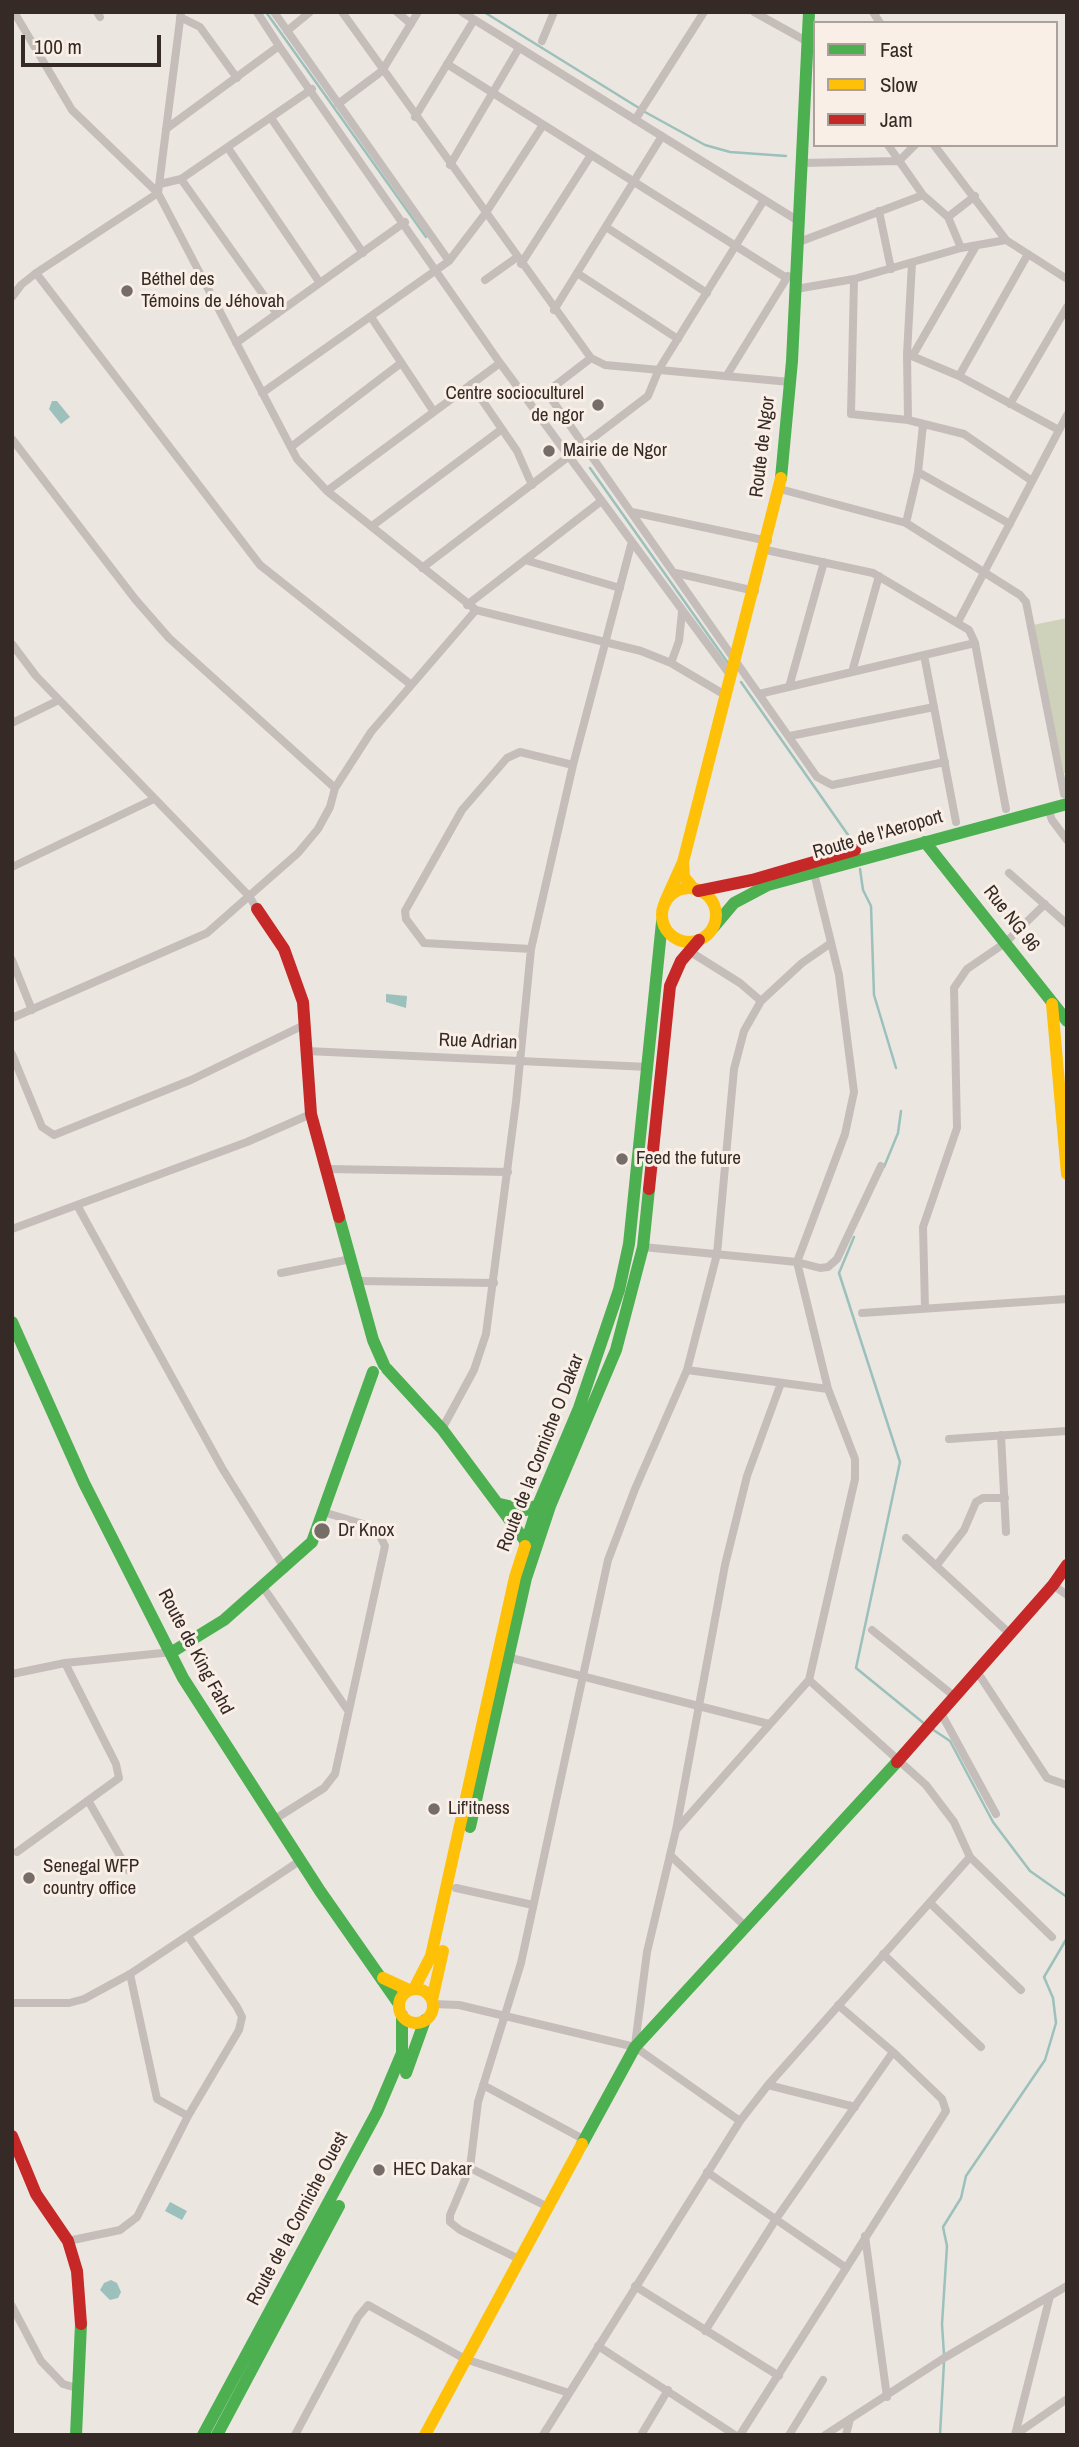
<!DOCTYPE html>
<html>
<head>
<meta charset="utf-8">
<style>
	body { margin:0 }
	#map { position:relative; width:1079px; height:2447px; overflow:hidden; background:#ece6e0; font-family:"Archivo Narrow",sans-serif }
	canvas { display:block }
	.frame { position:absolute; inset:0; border:14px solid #362a27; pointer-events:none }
	.legend { position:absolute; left:813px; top:21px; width:245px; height:126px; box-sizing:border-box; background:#f9efe6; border:2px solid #aba09a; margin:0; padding:9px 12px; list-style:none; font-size:21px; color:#362a27 }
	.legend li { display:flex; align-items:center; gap:14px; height:35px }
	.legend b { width:35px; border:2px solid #aba09a }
	.scale { position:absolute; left:21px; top:35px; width:140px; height:32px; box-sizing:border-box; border:4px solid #362a27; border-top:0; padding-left:9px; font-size:21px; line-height:24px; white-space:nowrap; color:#362a27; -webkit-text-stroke:5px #f9efe6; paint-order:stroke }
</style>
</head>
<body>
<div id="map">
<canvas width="1079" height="2447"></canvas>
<div class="frame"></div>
<ul class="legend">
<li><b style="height:9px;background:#4caf50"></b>Fast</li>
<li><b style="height:9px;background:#ffc107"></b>Slow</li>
<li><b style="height:9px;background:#c62828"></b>Jam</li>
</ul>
<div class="scale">100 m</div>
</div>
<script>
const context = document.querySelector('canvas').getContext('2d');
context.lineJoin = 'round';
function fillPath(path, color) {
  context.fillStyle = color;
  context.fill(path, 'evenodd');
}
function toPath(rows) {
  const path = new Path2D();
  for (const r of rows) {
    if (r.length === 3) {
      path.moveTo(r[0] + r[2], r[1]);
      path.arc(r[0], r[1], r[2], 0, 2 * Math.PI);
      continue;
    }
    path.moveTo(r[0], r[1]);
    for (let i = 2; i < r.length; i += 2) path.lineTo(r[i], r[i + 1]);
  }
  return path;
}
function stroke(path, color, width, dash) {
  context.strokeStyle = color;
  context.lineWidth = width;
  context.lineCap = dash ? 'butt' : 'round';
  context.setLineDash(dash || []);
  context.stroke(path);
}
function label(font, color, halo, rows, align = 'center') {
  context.font = font + ' "Archivo Narrow",sans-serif';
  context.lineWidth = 6;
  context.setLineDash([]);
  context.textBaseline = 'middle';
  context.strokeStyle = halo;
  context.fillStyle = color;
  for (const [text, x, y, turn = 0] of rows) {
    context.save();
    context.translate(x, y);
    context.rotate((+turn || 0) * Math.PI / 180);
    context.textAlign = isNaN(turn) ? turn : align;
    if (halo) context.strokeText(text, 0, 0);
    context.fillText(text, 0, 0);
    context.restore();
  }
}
fillPath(toPath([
	[1067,618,1067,773,1064,773,1033,625]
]), '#cfd2ba');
fillPath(toPath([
	[52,401,57,401,70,417,61,424,49,409],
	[386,994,407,996,406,1008,386,1002],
	[170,2202,187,2211,182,2220,165,2211],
	[111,2280,117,2283,121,2292,118,2298,110,2300,100,2290,104,2283]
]), '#9cc0bc');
stroke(toPath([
	[266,12,426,237],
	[484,12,639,108],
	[645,112,705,145,730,152,786,156],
	[590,468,728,663],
	[741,682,853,842],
	[860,869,863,890,871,906,874,995,896,1068],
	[884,1167,898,1133,901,1111],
	[854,1237,839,1273,900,1462,856,1668,926,1725],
	[932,1729,950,1741,993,1822,1030,1871,1067,1897],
	[944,2355,942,2324,947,2246,943,2227,961,2198,966,2176,1045,2060,1056,2023,1053,1998,1044,1977,1067,1938],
	[940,2435,944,2362]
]), '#9cc0bc', 2.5);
stroke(toPath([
	[14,12,72,110,158,193,297,459,327,491,476,610,641,651,671,663,725,695],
	[97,12,100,17],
	[274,12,449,261],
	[342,12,591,358,605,365,790,382],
	[397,12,411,24],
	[462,12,800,222],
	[754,12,808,42],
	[873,12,880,23],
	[180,17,200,27,237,78],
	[287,31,310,12],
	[542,41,554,12],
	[279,46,500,363,731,676],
	[447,64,785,277],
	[338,104,382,71,418,12],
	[415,117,474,20],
	[271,118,363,253],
	[635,120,704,12],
	[166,129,279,46,257,12],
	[888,145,923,195,948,217,961,248],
	[934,145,1006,240],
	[228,148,320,283],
	[802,163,899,161,915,145],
	[450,165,519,48],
	[181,179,277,314],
	[160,184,181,179,312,89],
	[879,211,891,269],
	[948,217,975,196],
	[606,227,707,293],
	[799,242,923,195],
	[521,264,591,155],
	[36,273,260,565,410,684],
	[577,273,678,339],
	[854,279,851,414,908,420,964,434,1032,481],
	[485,280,516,258],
	[796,289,854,279,961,248,1006,240,1067,279],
	[12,297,21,285,36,273,158,193,181,12],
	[554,310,662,136],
	[371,317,434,412],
	[236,343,405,222],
	[907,354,959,376,1059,430],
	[913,355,976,246],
	[591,358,552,388,550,397,817,777,832,785,945,762],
	[727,375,788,276],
	[959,376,1028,254],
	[471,384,517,451,532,485],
	[262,393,449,261,485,214,543,125],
	[1010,404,1067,307],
	[908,420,907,354,912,263],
	[12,439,135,599,169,638,335,788],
	[291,447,401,363],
	[918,472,1010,524],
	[780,489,906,523,1020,595,1026,602,1064,794],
	[327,491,500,363],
	[632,512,768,541],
	[906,523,918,472,923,425],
	[372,526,502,429],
	[766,550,873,573,969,630,975,643,1006,809],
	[525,560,620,588],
	[422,568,648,396,659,369,764,200],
	[676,573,755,591],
	[467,605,600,502],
	[958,622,1067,415],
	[12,644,36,676,249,896,257,909],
	[924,655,956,822],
	[671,663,679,641,682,612],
	[852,672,879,576],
	[789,687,824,562],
	[759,694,975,643],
	[12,723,59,700],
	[790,736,934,707],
	[1048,809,1052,820,1067,840],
	[12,867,154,799],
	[1009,873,1067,924],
	[531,949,424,943,406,919,405,911,462,810,507,758,520,752,573,765],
	[12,960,32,1010],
	[761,1001,802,963,831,943],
	[12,1018,207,933,298,853,318,829,330,807,335,788,371,732,476,610],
	[307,1051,648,1067],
	[12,1054,42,1127,54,1135,191,1080,304,1025],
	[327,1169,508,1172],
	[77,1205,222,1468,285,1569],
	[12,1229,247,1142,311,1114],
	[643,1247,797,1262,820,1268,828,1267,837,1259,881,1166],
	[281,1273,351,1259],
	[358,1281,494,1283],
	[925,1308,923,1227,957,1128,954,988,967,969,1005,943,1045,904],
	[862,1313,1067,1299],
	[687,1370,828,1389],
	[442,1429,474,1370,486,1334,516,1102,531,949,573,765,631,545],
	[1001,1435,1006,1532],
	[949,1439,1067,1431],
	[906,1538,1009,1633],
	[936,1566,964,1530,976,1502,983,1498,1005,1498],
	[1053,1585,1067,1595],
	[263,1587,347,1709],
	[872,1630,954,1696],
	[507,1657,769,1724],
	[976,1670,1047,1778,1067,1785],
	[12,1674,65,1663,172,1652],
	[809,1680,926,1785,954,1822,970,1857,1052,1937],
	[941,1713,996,1814],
	[89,1802,128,1870],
	[275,1819,324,1788,335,1774,385,1546,378,1532,370,1526,323,1512],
	[676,1830,809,1680,855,1479,855,1459,828,1389,797,1262,845,1134,854,1092,839,975,814,873],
	[17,1852,119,1778,116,1764,65,1663],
	[670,1855,747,1928],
	[456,1888,533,1905],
	[930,1903,1021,1990],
	[883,1954,981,2047],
	[130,1974,157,2099,188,2116],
	[12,2003,69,2003,84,1999,130,1974,301,1860],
	[433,2004,459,2005,635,2047,740,2121],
	[635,2045,647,1952,676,1830,725,1565,747,1476,781,1383],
	[483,2085,583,2139],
	[768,2085,855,2107],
	[470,2168,548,2207],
	[707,2172,845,2267],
	[865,2236,887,2397],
	[68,2241,120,2230,137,2217,188,2116,239,2030,242,2017,237,2007,188,1936],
	[519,2259,460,2230,450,2222,450,2215,470,2168,478,2102,521,1963,608,1560,635,1489,687,1370,717,1254,734,1069,744,1031,761,1001,740,983,689,951],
	[635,2286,779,2376],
	[12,2306,41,2361,63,2384,80,2389],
	[705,2331,776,2219,893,2052],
	[598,2346,735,2435],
	[295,2435,358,2317,368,2305,465,2359,569,2393],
	[543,2435,740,2121,768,2085,970,1857],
	[641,2435,668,2390],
	[740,2435,946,2111,942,2099,893,2052,838,2005],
	[789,2435,823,2380],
	[825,2435,944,2358,1067,2286],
	[846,2435,850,2419],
	[1015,2435,1050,2296],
	[1015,2435,1067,2399]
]), '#c5bdb9', 8);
stroke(toPath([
	[781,478,792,361,809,12],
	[925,842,1067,1021],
	[713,928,734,903,768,885,1067,804],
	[339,1217,373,1340,384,1365],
	[12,1322,84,1483,183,1678,320,1891,399,2004],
	[387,1369,442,1429,526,1542],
	[500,1504,526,1510,538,1505],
	[525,1546,538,1505,579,1408,619,1290,629,1244,662,922],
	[172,1652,224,1620,312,1542,373,1372],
	[470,1827,526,1578,550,1506,616,1350,643,1247,649,1189],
	[406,2073,425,2020],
	[582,2144,635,2047,897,1762],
	[76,2435,81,2324],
	[203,2435,377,2112,402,2053,402,2015],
	[217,2435,339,2206]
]), '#4caf50', 12);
stroke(toPath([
	[683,862,684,877,694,889],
	[689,915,27],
	[665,902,683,862,781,478],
	[1052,1004,1067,1174],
	[383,1978,409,1990],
	[414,1989,431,1956,515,1577,525,1546],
	[416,2006,17],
	[432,2000,443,1951],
	[425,2435,582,2144]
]), '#ffc107', 12);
stroke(toPath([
	[698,891,752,880,855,850],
	[257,909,284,949,303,1002,311,1114,339,1217],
	[649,1189,670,986,681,961,699,940],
	[897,1762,1053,1585,1067,1565],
	[12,2136,36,2194,68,2241,77,2271,81,2324]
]), '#c62828', 12);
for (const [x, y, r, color] of [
	[127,291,7,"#766c68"],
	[598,405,7,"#766c68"],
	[549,451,7,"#766c68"],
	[622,1159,7,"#766c68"],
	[322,1531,9,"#766c68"],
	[434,1809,7,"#766c68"],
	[29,1878,7,"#766c68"],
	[379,2170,7,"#766c68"]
]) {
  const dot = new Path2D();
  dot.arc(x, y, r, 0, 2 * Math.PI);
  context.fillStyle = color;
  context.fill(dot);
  stroke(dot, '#f9efe6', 2.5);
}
label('19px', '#362a27', '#f9efe6', [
	["Béthel des",141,280],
	["Témoins de Jéhovah",141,302],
	["Centre socioculturel",584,394,"right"],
	["de ngor",584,416,"right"],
	["Mairie de Ngor",563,451],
	["Feed the future",636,1159],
	["Dr Knox",338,1531],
	["Lif'itness",448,1809],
	["Senegal WFP",43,1867],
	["country office",43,1889],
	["HEC Dakar",393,2170]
], 'left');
label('19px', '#362a27', '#f9efe6', [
	["Route de Ngor",763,447,-83],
	["Route de l'Aeroport",878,835,-16],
	["Rue NG 96",1011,919,52],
	["Rue Adrian",478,1042,2],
	["Route de la Corniche O Dakar",541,1453,-69],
	["Route de King Fahd",195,1652,62],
	["Route de la Corniche Ouest",298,2219,-62]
]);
</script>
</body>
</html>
